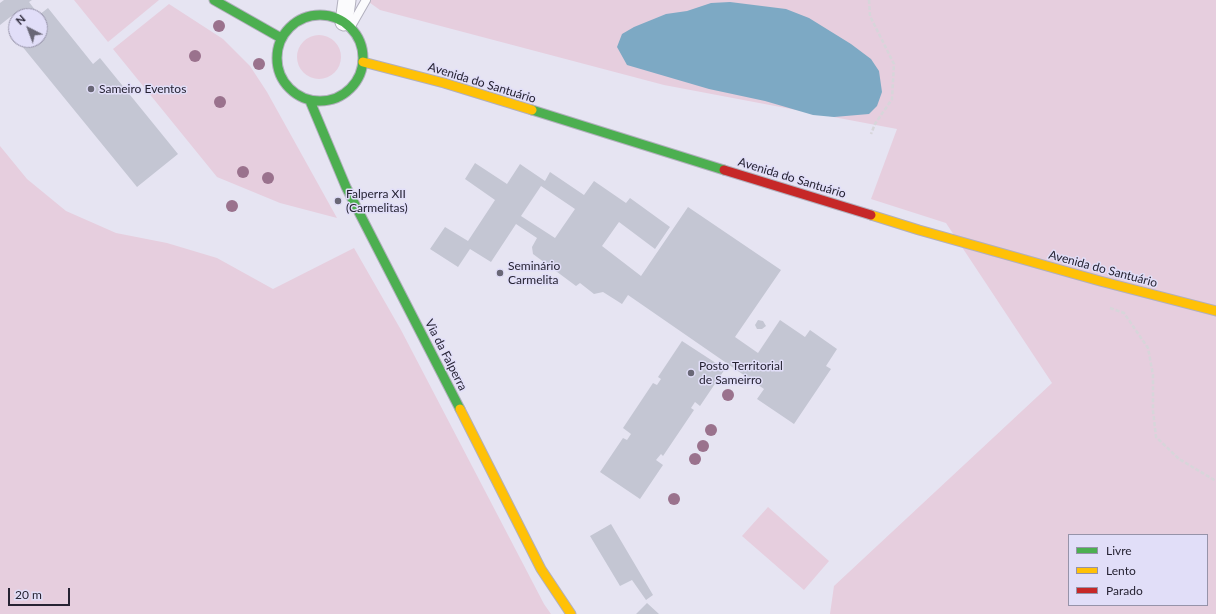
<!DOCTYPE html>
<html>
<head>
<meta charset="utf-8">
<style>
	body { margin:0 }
	#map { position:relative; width:1216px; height:614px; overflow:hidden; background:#e6e4f2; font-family:Lato,sans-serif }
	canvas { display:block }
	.legend { position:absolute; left:1068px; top:534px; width:140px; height:72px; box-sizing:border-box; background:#e1def8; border:1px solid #9693a9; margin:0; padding:5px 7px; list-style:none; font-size:12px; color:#262333 }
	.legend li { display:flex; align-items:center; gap:8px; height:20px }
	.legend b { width:20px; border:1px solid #9693a9 }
	.north { position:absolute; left:8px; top:8px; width:40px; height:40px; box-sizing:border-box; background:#e1def8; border:1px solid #9693a9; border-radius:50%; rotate:318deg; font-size:11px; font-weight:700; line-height:16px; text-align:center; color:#262333 }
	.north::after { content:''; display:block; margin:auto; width:14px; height:18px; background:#696776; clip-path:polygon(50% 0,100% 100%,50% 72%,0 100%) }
	.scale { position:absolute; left:8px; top:588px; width:62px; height:18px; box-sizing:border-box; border:2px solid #262333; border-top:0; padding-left:5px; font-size:12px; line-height:14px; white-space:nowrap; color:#262333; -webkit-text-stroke:3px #e1def8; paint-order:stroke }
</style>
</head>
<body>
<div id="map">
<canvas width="1216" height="614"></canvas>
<ul class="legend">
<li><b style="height:5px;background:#4caf50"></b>Livre</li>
<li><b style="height:5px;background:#ffc107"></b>Lento</li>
<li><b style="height:5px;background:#c62828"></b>Parado</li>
</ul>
<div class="north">N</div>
<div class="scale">20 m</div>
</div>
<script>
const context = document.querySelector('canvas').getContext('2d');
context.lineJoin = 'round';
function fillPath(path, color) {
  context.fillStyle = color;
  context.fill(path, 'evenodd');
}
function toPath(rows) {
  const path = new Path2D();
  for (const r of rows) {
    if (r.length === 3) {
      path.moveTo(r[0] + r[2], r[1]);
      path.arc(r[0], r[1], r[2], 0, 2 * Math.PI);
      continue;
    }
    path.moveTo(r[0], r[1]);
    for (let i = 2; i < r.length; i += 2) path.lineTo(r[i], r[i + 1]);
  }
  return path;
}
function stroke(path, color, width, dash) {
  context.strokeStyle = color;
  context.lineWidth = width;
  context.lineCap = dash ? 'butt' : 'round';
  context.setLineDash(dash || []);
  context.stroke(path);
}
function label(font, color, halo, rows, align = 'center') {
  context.font = font + ' Lato,sans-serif';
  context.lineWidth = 3;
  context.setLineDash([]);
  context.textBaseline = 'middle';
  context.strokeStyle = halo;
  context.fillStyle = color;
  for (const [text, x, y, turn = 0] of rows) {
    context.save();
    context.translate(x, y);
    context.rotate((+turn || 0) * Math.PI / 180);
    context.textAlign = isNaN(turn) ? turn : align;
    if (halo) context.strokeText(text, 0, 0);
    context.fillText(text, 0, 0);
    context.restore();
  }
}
fillPath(toPath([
	[74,0,159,0,108,42],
	[366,0,1216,0,1216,614,830,614,834,586,1052,383,946,223,871,199,897,129,664,85,380,10],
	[1069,535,1207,535,1207,605,1069,605],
	[169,4,223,39,250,66,267,92,337,218,280,203,217,177,113,49],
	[319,57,22],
	[0,146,27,179,66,211,116,233,167,243,217,258,273,289,354,248,401,330,544,604,551,614,0,614],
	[768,507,829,561,804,590,742,536]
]), '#e6cede');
fillPath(toPath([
	[730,2,786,9,809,18,851,44,871,59,879,71,882,92,877,106,869,114,834,117,813,115,765,101,709,89,627,65,617,47,622,34,634,27,666,14,687,11,711,3]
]), '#7da9c4');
fillPath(toPath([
	[4,0,32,0,29,2,39,15,48,8,93,64,100,58,178,154,137,187,17,40,40,40,40,16,16,16,14,14,0,25,0,3],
	[475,163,507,184,520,164,545,181,550,172,584,195,594,181,626,203,630,198,670,227,655,249,619,222,602,246,641,276,688,207,781,270,735,337,758,353,780,320,805,337,810,330,837,349,826,366,831,369,794,424,757,399,764,389,628,295,622,304,603,292,594,294,580,283,576,286,533,254,532,247,537,238,516,224,491,262,470,249,458,267,430,249,445,227,468,241,495,200,465,179],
	[541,186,575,209,555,238,521,216],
	[758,320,763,321,766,326,762,329,757,329,755,325],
	[682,341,725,369,700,406,695,402,691,408,694,410,663,456,661,454,656,460,663,465,640,499,600,472,623,438,627,440,631,434,623,428,653,383,657,385,661,379,658,377],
	[611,524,653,595,646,600,632,580,620,586,590,536],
	[647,603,659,614,636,614]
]), '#c4c6d3');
const lane = toPath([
	[350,28,366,0]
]);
const street = toPath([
	[344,22,347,0]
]);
const fast = toPath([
	[214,0,281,38],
	[320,58,43],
	[310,101,346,187,460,409],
	[532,110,724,170]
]);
const slow = toPath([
	[363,62,444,83,532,110],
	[871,215,919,230,1100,281,1216,311],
	[460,409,541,569,571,614]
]);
const jam = toPath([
	[724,170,871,215]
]);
stroke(lane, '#b1afbd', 10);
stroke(street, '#b1afbd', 19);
stroke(fast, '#b1afbd', 11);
stroke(slow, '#b1afbd', 11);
stroke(jam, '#b1afbd', 11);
stroke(toPath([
	[869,0,870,16,894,64,892,99,875,124,871,134],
	[1110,308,1124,313,1148,348,1153,375,1153,411,1156,437,1179,459,1216,481]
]), '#d7d6da', 2.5, [4, 2]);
stroke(lane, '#fbfbfd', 8);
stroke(street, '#fbfbfd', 17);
stroke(fast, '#4caf50', 9);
stroke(slow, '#ffc107', 9);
stroke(jam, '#c62828', 9);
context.fillStyle = '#9a728d';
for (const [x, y] of [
	[219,26],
	[195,56],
	[259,64],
	[220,102],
	[243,172],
	[268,178],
	[232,206],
	[728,395],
	[711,430],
	[703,446],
	[695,459],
	[674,499]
]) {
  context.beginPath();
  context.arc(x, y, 6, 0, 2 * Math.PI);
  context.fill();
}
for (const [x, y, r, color] of [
	[91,89,4,"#696776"],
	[338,201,4,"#696776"],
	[500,273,4,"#696776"],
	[691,373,4,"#696776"]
]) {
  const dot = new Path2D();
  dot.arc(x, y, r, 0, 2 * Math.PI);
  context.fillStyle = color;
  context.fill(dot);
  stroke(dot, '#e1def8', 1.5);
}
label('12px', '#262333', '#e1def8', [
	["Avenida do Santuário",482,83,17],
	["Avenida do Santuário",792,178,17],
	["Avenida do Santuário",1103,269,15],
	["Via da Falperra",446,355,63]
]);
label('12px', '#262333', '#e1def8', [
	["Sameiro Eventos",99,89],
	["Falperra XII",346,194],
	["(Carmelitas)",346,208],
	["Seminário",508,266],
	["Carmelita",508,280],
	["Posto Territorial",699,366],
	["de Sameirro",699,380]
], 'left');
</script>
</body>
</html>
